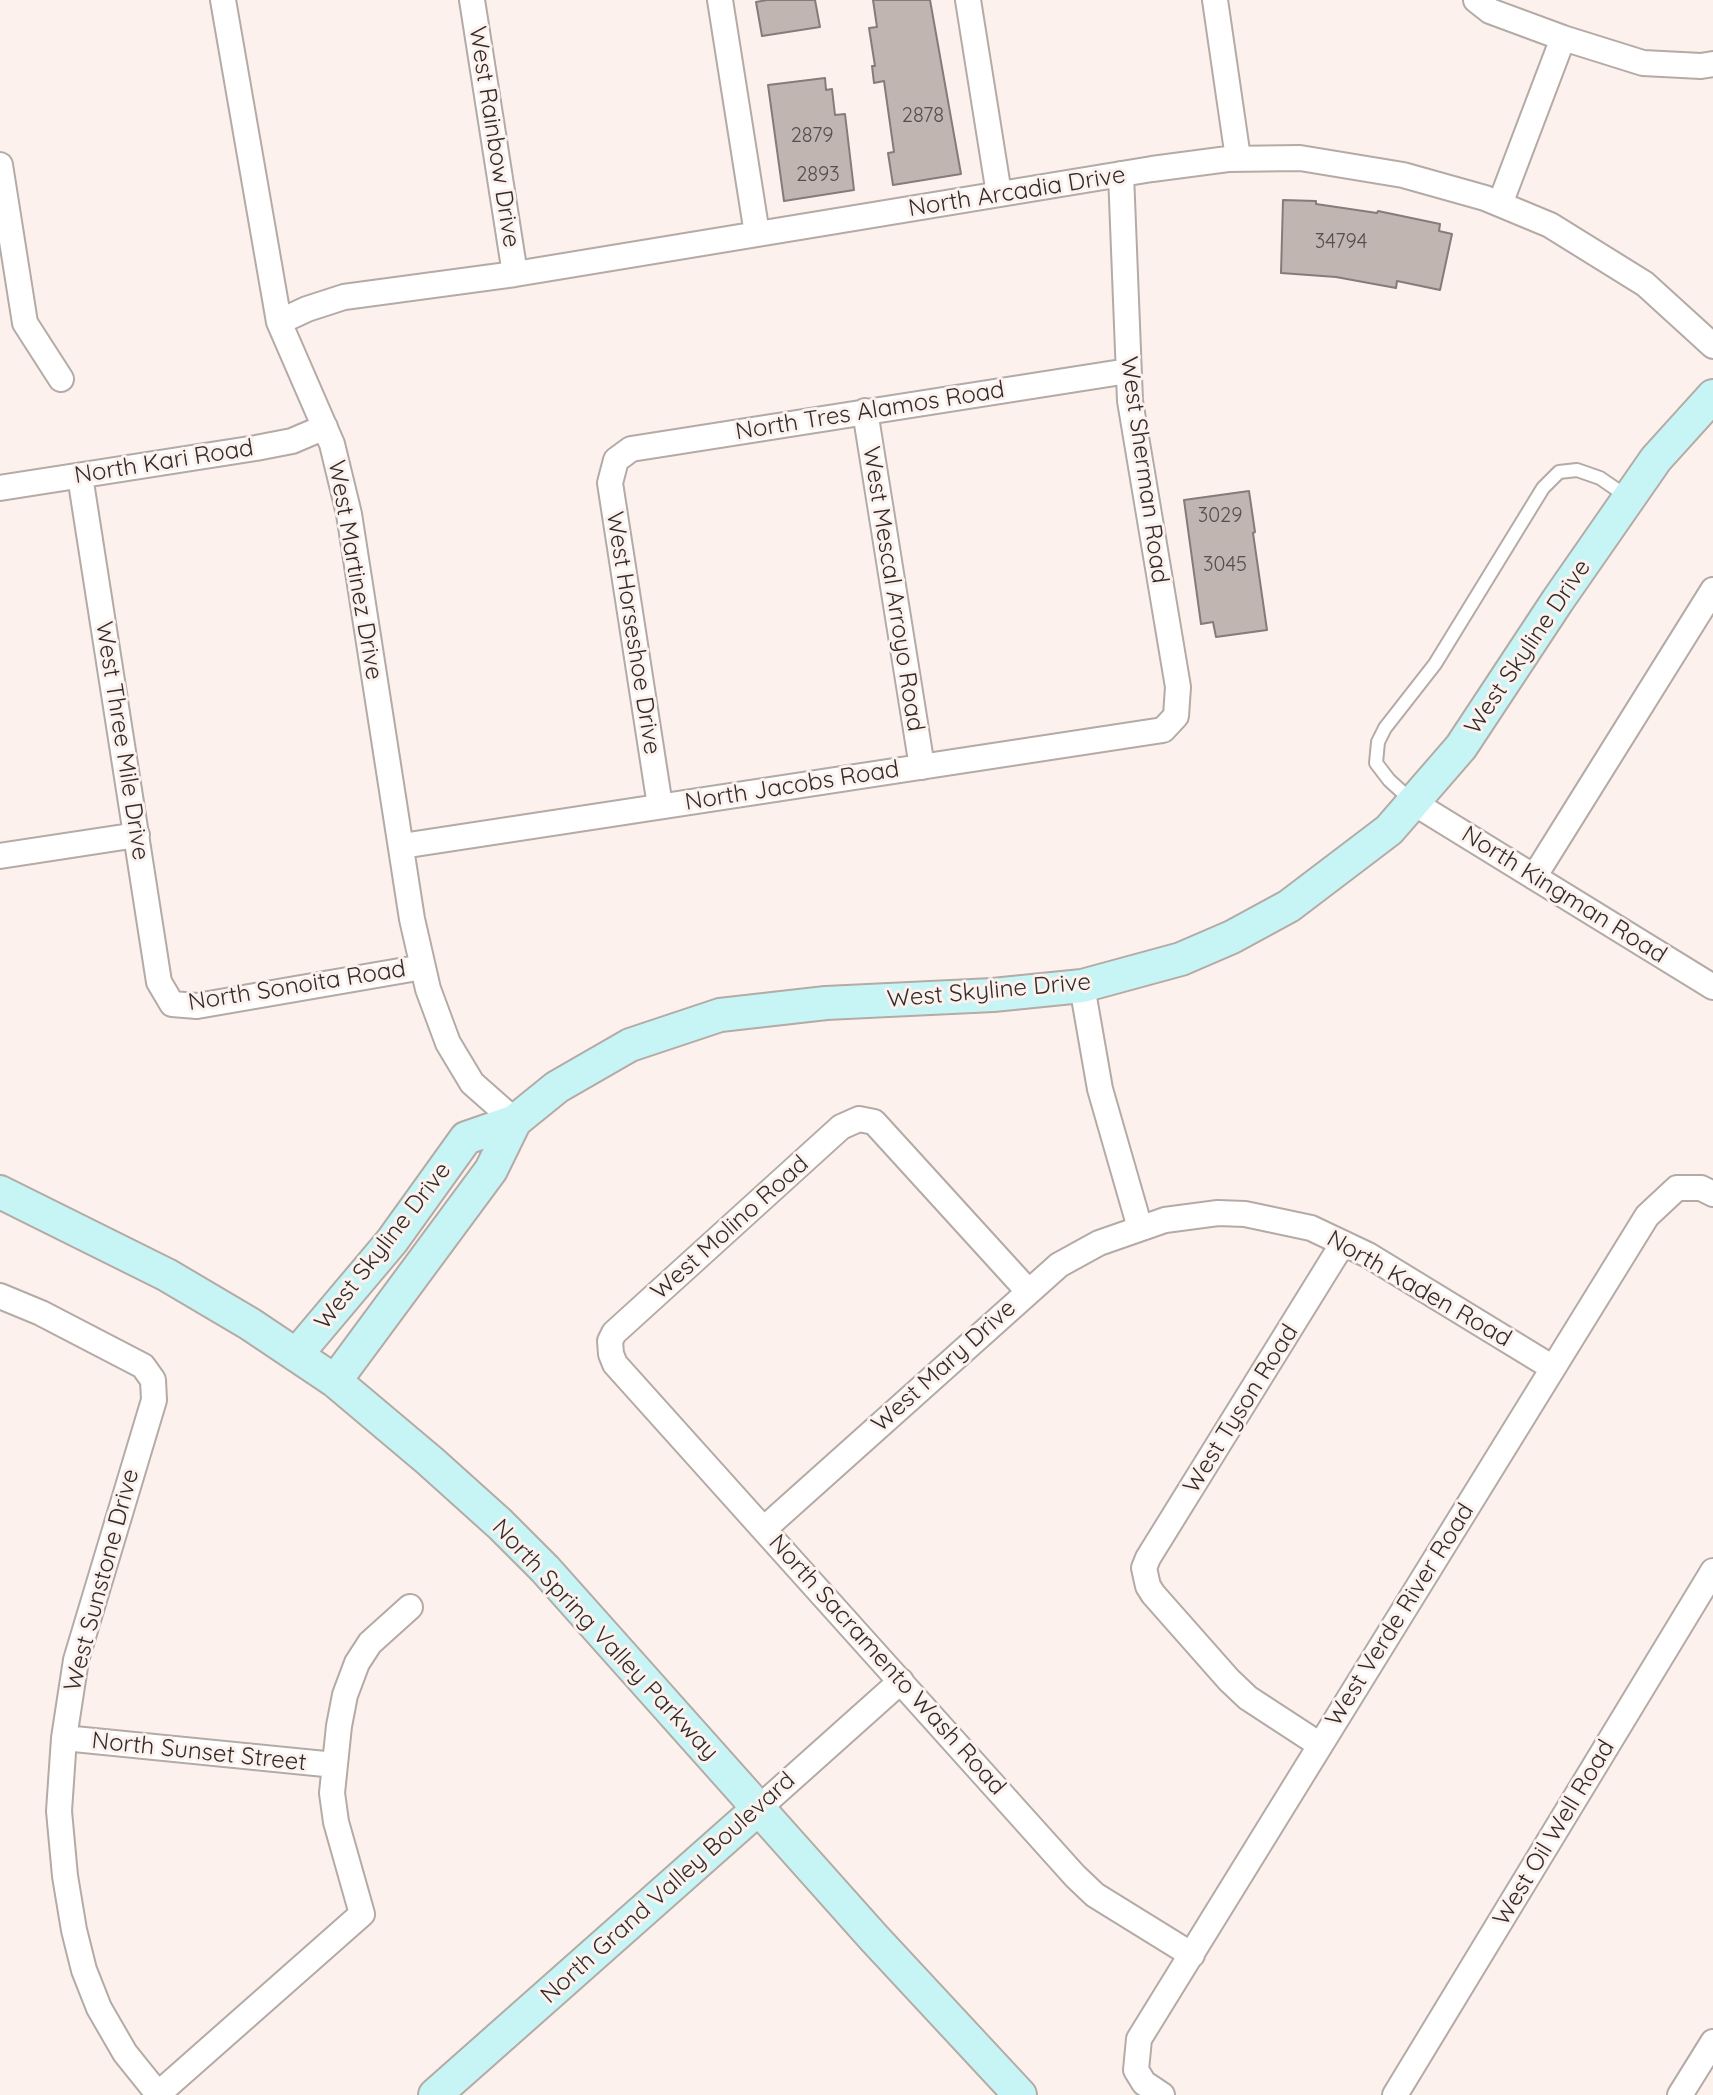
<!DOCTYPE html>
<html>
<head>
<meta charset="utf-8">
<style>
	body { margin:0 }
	canvas { display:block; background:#fcf1ed }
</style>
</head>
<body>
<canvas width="1713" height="2095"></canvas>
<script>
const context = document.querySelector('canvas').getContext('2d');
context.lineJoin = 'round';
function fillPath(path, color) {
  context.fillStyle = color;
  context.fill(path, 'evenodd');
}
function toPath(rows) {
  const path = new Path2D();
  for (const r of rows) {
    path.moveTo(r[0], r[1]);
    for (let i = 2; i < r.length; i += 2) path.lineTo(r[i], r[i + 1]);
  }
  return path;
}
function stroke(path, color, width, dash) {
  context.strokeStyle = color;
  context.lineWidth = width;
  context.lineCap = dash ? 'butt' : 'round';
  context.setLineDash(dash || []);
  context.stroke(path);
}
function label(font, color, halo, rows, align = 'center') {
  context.font = font + ' Quicksand,sans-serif';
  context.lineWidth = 6;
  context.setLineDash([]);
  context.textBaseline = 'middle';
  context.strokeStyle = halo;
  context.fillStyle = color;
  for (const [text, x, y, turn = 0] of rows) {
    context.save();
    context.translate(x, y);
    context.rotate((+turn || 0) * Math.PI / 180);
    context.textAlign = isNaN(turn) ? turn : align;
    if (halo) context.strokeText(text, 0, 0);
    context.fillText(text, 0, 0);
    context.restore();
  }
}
const building = toPath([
	[767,0,815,0,820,27,762,36,756,2,767,0],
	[873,0,930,0,961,174,893,185,888,153,894,152,884,81,874,83,872,66,875,66,869,28,877,27,873,0],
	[825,78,826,90,832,89,835,115,845,114,854,190,784,201,768,85,825,78],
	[1283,200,1316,201,1316,204,1377,213,1378,211,1440,224,1439,231,1452,234,1440,290,1397,281,1396,288,1336,277,1281,273,1283,200],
	[1249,491,1255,532,1253,533,1267,630,1216,637,1213,622,1201,624,1184,500,1249,491]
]);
fillPath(building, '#c0b5b1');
stroke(building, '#857b78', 2);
const lane = toPath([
	[1412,801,1389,780,1376,763,1378,742,1385,728,1435,664,1543,488,1559,472,1577,470,1600,478,1629,498]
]);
const street = toPath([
	[223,0,279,322,332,444,349,514,412,919,428,989,448,1043,472,1083,515,1121],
	[472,0,515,274],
	[720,0,757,234],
	[968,0,999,194],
	[1215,0,1238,158],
	[1476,0,1490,11,1563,38,1643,63,1701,66,1713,64],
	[0,165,25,323,61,379],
	[1500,204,1563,38],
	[279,322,307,309,344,297,515,274,1152,169,1228,159,1300,158,1403,175,1485,198,1550,225,1645,284,1713,346],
	[865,411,922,767],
	[80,476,159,982,172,1004,197,1006,423,967],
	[0,488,256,448,292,441,325,427],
	[1414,803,1713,987],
	[660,806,610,483,616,460,631,449,1128,371],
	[402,846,1163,730,1176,716,1178,687,1130,401,1121,174],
	[0,856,137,835],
	[1534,877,1713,590],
	[1082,986,1100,1089,1140,1228],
	[1028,1291,874,1122,859,1119,841,1127,614,1333,610,1341,611,1354,615,1364,1075,1876,1095,1895,1192,1955],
	[0,1296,41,1313,143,1366,153,1380,154,1400,76,1660,64,1738,59,1811,65,1876,74,1930,84,1970,99,2008,125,2053,158,2094],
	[764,1529,1059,1265,1099,1243,1165,1220,1218,1213,1245,1214,1311,1228,1368,1255,1553,1368],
	[64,1738,335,1765],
	[1320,1745,1248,1698,1229,1680,1153,1594,1148,1586,1144,1568,1148,1558,1343,1243],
	[759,1808,901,1681],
	[157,2095,362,1914,336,1822,332,1793,339,1726,345,1695,357,1663,370,1643,410,1607],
	[1162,2095,1144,2083,1136,2070,1139,2039,1647,1216,1677,1188,1701,1188,1713,1194],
	[1395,2095,1713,1571],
	[1680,2095,1713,2042]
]);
const secondary = toPath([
	[0,1192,167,1275,250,1324,335,1381,430,1461,500,1524,545,1569,874,1938,1020,2095],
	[296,1355,392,1241,466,1138,515,1121,557,1087,630,1045,720,1015,826,1003,993,995,1082,986,1181,959,1232,937,1289,906,1389,830,1461,747,1558,600,1656,459,1713,396],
	[335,1381,491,1170,515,1121],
	[435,2095,759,1808]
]);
stroke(lane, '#b4aaa6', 16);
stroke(street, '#b4aaa6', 28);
stroke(secondary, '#b4aaa6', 36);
stroke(lane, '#fff', 12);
stroke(street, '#fff', 24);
stroke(secondary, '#c7f5f5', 32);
label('20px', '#544e4c', null, [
	["2878",923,116],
	["2879",812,136],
	["2893",818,175],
	["34794",1341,242],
	["3029",1220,516],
	["3045",1225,565]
]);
label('24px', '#302c2a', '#fcf1ed', [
	["West Rainbow Drive",494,137,81],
	["North Arcadia Drive",1017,192,-9],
	["North Tres Alamos Road",870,411,-9],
	["North Kari Road",164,462,-9],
	["West Sherman Road",1144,470,82],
	["West Martinez Drive",355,570,80],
	["West Mescal Arroyo Road",893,589,81],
	["West Horseshoe Drive",633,633,81],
	["West Skyline Drive",1528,647,-56],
	["West Three Mile Drive",122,741,81],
	["North Jacobs Road",792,786,-9],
	["North Kingman Road",1564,895,32],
	["North Sonoita Road",297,986,-9],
	["West Skyline Drive",989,991,-5],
	["West Molino Road",730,1228,-42],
	["West Skyline Drive",383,1246,-52],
	["North Kaden Road",1419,1289,30],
	["West Mary Drive",944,1366,-42],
	["West Tyson Road",1241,1409,-58],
	["West Sunstone Drive",102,1580,-75],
	["West Verde River Road",1400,1615,-58],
	["North Spring Valley Parkway",605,1640,47],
	["North Sacramento Wash Road",887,1665,48],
	["North Sunset Street",199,1752,6],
	["West Oil Well Road",1554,1833,-59],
	["North Grand Valley Boulevard",668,1888,-42]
]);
</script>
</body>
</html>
